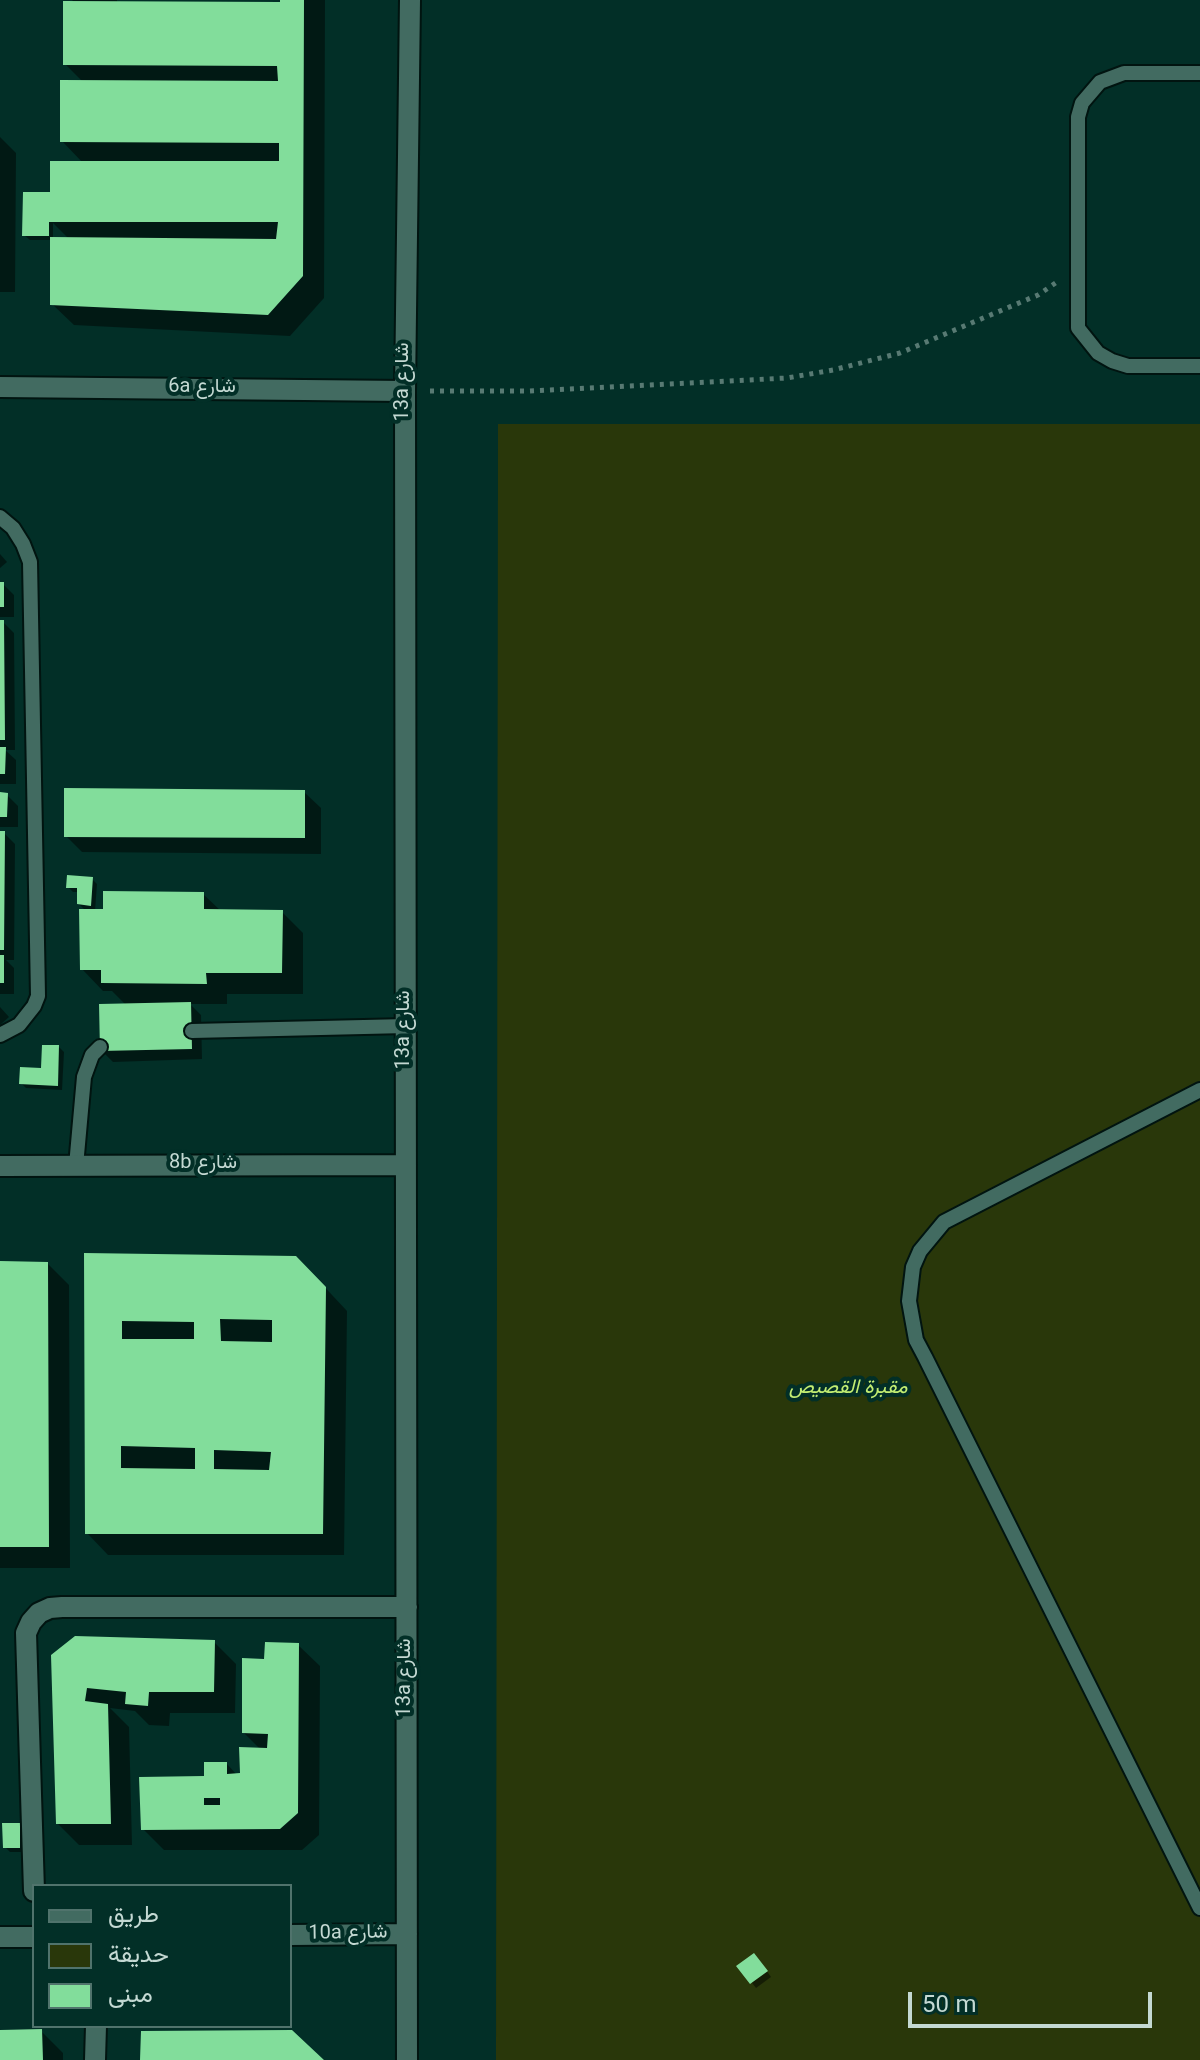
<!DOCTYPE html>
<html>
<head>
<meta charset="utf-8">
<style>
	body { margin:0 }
	#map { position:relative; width:1200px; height:2060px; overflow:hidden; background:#022f27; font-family:Georgia,Vazirmatn,serif }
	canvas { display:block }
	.legend { position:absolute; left:32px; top:1884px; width:260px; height:144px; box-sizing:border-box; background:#022f27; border:2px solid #50736c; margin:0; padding:10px 14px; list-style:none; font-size:24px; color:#c4d9d3 }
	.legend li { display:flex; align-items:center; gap:16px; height:40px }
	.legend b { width:40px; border:2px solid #50736c }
	.scale { position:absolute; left:908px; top:1992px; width:244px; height:36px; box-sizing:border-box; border:4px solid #c4d9d3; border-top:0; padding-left:10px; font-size:24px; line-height:28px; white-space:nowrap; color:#c4d9d3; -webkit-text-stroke:6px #022f27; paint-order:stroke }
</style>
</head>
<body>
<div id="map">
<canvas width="1200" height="2060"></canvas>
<ul class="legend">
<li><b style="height:10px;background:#426b61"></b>طريق</li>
<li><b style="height:22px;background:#29370a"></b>حديقة</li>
<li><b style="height:22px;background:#82dd9b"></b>مبنى</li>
</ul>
<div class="scale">50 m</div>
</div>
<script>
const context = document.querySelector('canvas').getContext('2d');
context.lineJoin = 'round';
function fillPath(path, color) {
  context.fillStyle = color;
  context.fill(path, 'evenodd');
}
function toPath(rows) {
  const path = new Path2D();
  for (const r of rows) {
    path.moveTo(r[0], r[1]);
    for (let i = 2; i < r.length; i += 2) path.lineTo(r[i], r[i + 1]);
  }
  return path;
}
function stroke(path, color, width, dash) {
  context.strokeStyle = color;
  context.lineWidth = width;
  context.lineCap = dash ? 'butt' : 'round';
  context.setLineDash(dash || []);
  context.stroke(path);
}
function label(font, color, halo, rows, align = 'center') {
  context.font = font + ' Georgia,Vazirmatn,serif';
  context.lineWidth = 8;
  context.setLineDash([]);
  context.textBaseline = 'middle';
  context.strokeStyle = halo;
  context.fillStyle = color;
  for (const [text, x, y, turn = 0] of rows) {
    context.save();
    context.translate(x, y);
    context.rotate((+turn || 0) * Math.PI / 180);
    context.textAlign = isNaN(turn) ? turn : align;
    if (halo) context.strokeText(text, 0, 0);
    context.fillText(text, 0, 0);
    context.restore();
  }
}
fillPath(toPath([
	[498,424,1200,424,1200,2060,496,2060]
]), '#29370a');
fillPath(toPath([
	[72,0,117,0,117,3,282,4,282,0,325,0,324,298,290,336,74,325,52,304,52,240,30,240,24,235,51,194,83,163,62,141,83,82,65,64,75,3],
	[53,223,69,239,53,239],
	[0,137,16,153,15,292,0,292],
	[0,554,7,562,0,568],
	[0,584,3,584,14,595,14,617,0,617],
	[0,622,3,622,14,633,15,750,5,750,16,760,16,784,0,784],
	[304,792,321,808,321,854,82,852,66,836],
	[0,794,7,795,18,806,18,827,0,827],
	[0,833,4,833,15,844,14,960,6,960,14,968,14,994,0,994],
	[92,879,97,884,95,911,203,894,221,911,282,912,303,933,303,994,227,994,227,1004,190,1004,201,1015,202,1059,113,1062,102,1051,126,1005,112,991,103,991,82,969,86,911,79,904,79,892,73,892,68,887],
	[0,1007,9,1017,0,1025],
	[59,1047,64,1052,62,1090,26,1088,21,1083,43,1071],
	[86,1255,318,1280,347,1311,344,1555,108,1555,87,1533],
	[0,1263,48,1264,69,1285,70,1568,0,1568],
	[76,1638,214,1642,236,1664,235,1713,170,1713,169,1726,149,1725,135,1711,110,1708,129,1727,132,1845,79,1845,58,1824],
	[298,1645,320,1666,319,1835,302,1850,164,1850,143,1829,227,1764,237,1775,242,1775,260,1749,244,1733,266,1661],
	[19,1825,24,1830,24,1852,10,1852,5,1847],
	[759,1960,771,1977,756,1988,739,1966],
	[41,2031,63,2053,63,2060,0,2060,0,2032]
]), '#0007');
fillPath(toPath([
	[280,0,304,0,303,276,268,315,50,305,50,237,276,239,278,222,49,222,49,236,22,236,23,192,50,192,50,161,279,161,279,143,60,142,60,80,278,81,277,66,63,65,63,1,280,2],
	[0,582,4,582,4,607,0,607],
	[0,620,4,620,5,740,0,740],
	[0,747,6,747,5,774,0,774],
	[64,788,305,790,305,838,64,837],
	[0,792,8,793,7,817,0,817],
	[0,831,5,831,4,950,0,950],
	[67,875,93,877,91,906,77,904,77,888,66,888],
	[103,891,204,892,204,909,283,910,282,973,206,973,207,984,101,983,101,970,80,970,79,909,103,909],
	[0,955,4,955,4,983,0,983],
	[191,1002,192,1049,100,1051,99,1004],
	[42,1045,59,1045,58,1086,19,1084,20,1067,41,1068],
	[84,1253,296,1256,326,1287,323,1534,85,1534],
	[220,1319,272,1320,272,1342,221,1341],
	[122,1321,194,1322,194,1339,122,1339],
	[121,1446,195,1448,195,1469,121,1468],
	[214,1450,271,1452,269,1470,214,1469],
	[0,1261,48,1262,49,1547,0,1547],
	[75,1636,215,1640,214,1692,149,1692,148,1706,125,1704,126,1692,87,1688,85,1701,108,1704,111,1824,56,1824,51,1655],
	[265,1642,299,1643,298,1813,280,1829,141,1830,139,1777,204,1776,204,1762,227,1762,227,1774,240,1773,239,1747,267,1748,268,1734,242,1733,242,1658,264,1659],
	[204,1798,220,1798,220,1805,204,1805],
	[2,1823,20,1823,20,1848,3,1848],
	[754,1953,768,1971,750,1984,736,1966],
	[42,2029,43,2060,0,2060,0,2030],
	[292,2030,324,2060,140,2060,141,2031]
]), '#82dd9b');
const service = toPath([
	[1200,73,1124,73,1100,82,1082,103,1078,117,1078,328,1098,353,1112,361,1128,366,1200,366],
	[0,517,13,528,23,544,30,562,38,996,34,1006,19,1025,0,1035],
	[192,1031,407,1026],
	[1200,1090,944,1222,920,1251,913,1267,909,1301,916,1340,925,1357,1200,1908],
	[76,1166,84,1077,92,1055,100,1047]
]);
const minor = toPath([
	[0,387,405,391],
	[0,1166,406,1165],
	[34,1891,26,1633,31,1622,39,1613,50,1608,62,1607,407,1607],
	[290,1935,407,1934],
	[0,1937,34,1937],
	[95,2060,96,2026],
	[407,2060,405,391,410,0]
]);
stroke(service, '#011410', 18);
stroke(minor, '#011410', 24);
stroke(toPath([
	[430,391,529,391,787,378,833,370,900,353,1038,295,1057,282]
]), '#587a73', 5, [4, 6]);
stroke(service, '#426b61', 14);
stroke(minor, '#426b61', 20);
label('20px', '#c4d9d3', '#022f27', [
	["13a شارع",405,382,-90],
	["6a شارع",202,389],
	["13a شارع",406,1030,-90],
	["8b شارع",203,1165],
	["13a شارع",407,1678,-90],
	["10a شارع",348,1935,-1]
]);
label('italic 20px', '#c3ee73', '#022f27', [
	["مقبرة القصيص",848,1390]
]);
</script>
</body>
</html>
